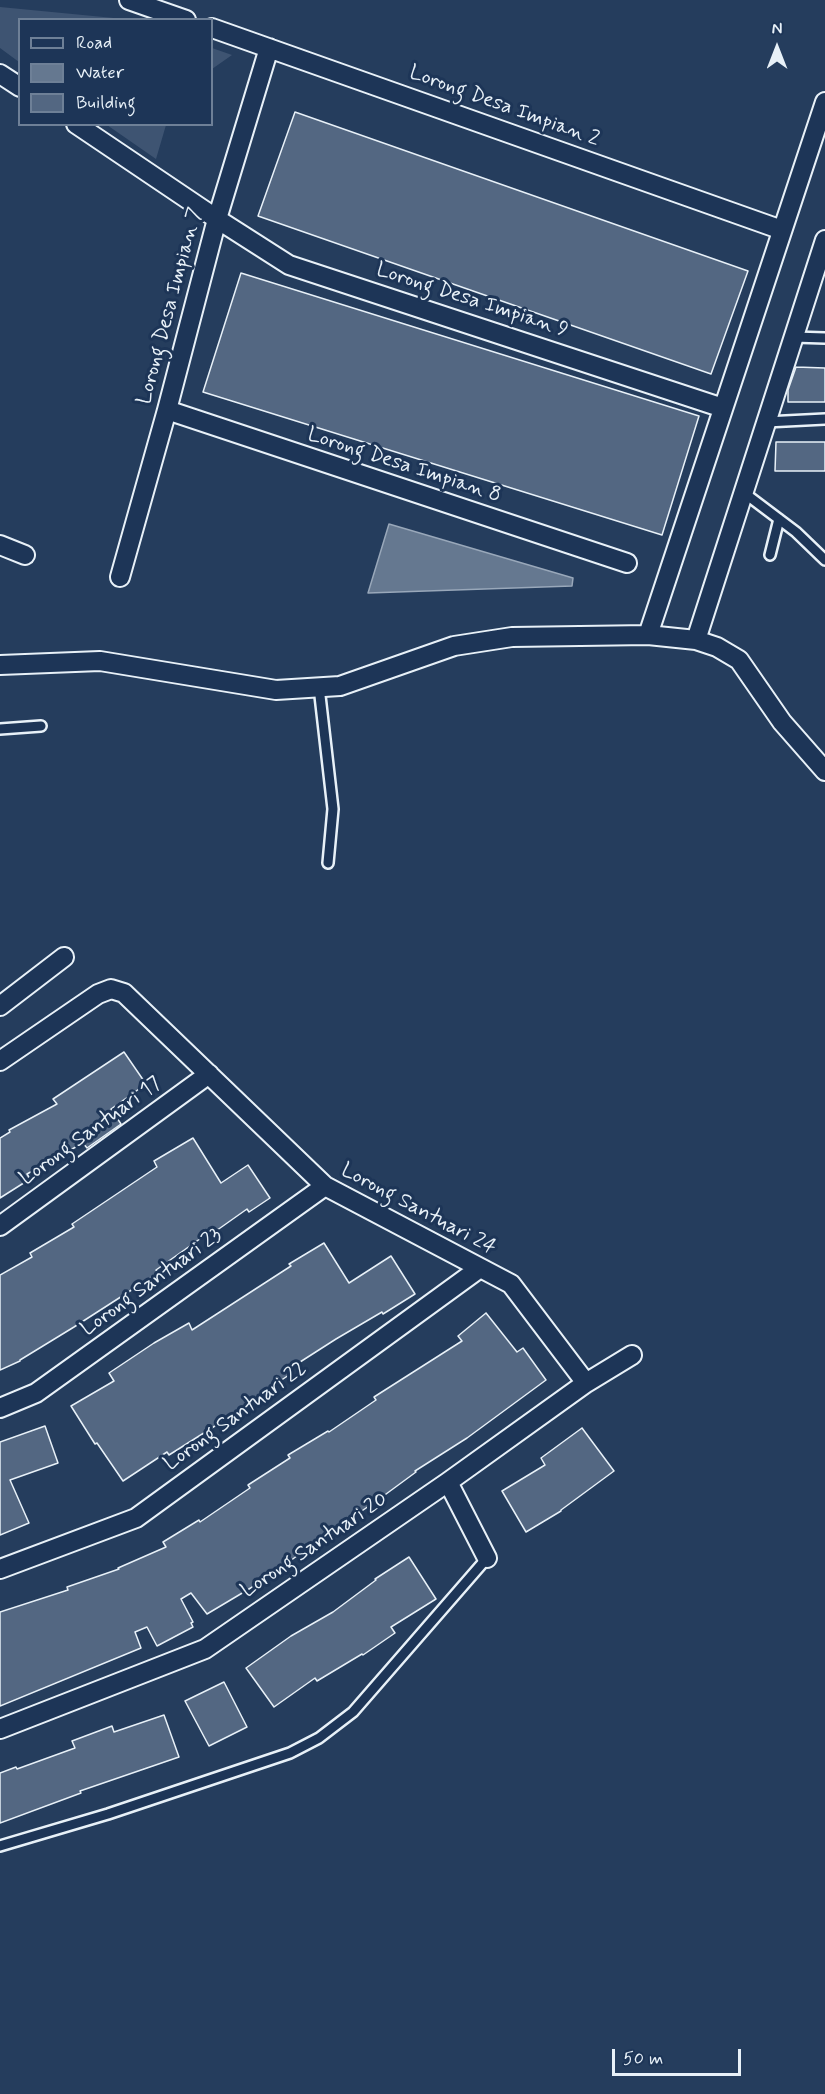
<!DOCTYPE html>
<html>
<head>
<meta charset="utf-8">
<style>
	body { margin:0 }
	#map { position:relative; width:825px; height:2094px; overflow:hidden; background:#253d5d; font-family:Mynerve,sans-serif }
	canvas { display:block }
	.legend { position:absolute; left:18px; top:18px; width:195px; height:108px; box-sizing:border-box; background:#1d3557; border:2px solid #6e8097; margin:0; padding:8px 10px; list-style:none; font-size:18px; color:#e8f1f8 }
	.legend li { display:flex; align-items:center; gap:12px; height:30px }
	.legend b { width:30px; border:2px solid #6e8097 }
	.north { position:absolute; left:747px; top:18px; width:60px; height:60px; -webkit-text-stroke:4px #1d3557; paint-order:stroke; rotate:0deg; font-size:16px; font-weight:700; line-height:24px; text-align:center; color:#e8f1f8 }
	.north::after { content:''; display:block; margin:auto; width:21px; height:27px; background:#e8f1f8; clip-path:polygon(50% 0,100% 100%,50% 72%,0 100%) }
	.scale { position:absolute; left:612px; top:2049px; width:129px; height:27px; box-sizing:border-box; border:3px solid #e8f1f8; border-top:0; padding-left:8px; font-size:18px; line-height:21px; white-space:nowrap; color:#e8f1f8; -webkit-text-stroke:4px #1d3557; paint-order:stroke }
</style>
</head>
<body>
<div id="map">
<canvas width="825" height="2094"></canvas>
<ul class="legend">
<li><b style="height:8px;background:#1d3557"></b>Road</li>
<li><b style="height:16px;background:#657890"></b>Water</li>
<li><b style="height:16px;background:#536782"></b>Building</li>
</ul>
<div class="north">N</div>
<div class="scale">50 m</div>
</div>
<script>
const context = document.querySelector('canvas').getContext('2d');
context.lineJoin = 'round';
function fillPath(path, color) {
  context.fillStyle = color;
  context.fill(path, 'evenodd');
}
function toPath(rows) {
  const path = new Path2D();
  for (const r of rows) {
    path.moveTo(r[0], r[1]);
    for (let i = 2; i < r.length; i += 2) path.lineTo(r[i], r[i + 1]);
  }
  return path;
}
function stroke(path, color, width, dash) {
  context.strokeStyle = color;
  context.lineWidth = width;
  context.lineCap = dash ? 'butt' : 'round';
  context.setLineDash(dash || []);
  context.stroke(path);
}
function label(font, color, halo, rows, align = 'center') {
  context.font = font + ' Mynerve,sans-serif';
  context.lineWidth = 6;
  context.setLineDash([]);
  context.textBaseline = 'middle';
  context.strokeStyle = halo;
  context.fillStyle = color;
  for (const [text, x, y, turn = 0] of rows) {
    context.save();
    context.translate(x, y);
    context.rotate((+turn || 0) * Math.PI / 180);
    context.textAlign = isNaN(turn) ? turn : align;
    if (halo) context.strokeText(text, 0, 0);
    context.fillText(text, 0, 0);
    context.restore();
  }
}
fillPath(toPath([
	[0,7,124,19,125,19,20,20,19,62,0,48],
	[212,48,232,55,212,69],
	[107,125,166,125,156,159]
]), '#3e5472');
const water = toPath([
	[389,524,573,578,572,586,368,593,389,524]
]);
fillPath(water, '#657890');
stroke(water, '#99a8ba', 1.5);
const building = toPath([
	[295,112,748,271,711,374,258,216,295,112],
	[241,273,699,416,662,535,203,392,241,273],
	[796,367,825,368,825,402,788,402,788,390,796,367],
	[776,442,825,442,825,471,775,471,776,442],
	[124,1052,146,1084,111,1109,121,1124,87,1148,83,1143,27,1174,30,1179,0,1198,0,1138,10,1132,9,1130,57,1104,53,1099,124,1052],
	[193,1138,221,1183,248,1165,270,1198,249,1212,247,1209,206,1238,204,1236,156,1270,158,1273,74,1327,20,1360,20,1361,0,1370,0,1275,32,1257,30,1253,74,1227,72,1224,157,1167,154,1161,193,1138],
	[324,1243,349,1283,391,1256,415,1294,383,1314,382,1312,336,1339,286,1371,289,1375,244,1405,245,1407,169,1455,167,1452,123,1481,97,1443,95,1444,71,1406,114,1381,109,1373,154,1343,189,1323,192,1330,291,1266,289,1264,324,1243],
	[486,1313,517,1352,523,1348,546,1380,467,1438,415,1471,416,1472,382,1497,340,1526,339,1525,286,1564,287,1565,254,1586,207,1614,191,1593,181,1599,193,1622,191,1623,193,1627,157,1646,147,1627,135,1632,141,1648,0,1706,0,1612,68,1590,67,1587,119,1569,118,1568,166,1547,163,1542,199,1520,200,1522,250,1488,248,1485,290,1458,288,1455,328,1431,329,1432,376,1400,374,1397,462,1341,458,1336,486,1313],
	[45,1426,58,1463,10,1480,29,1523,0,1535,0,1442,45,1426],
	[582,1428,614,1471,561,1510,561,1511,526,1532,502,1491,545,1465,541,1458,582,1428],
	[409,1557,436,1599,391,1627,395,1633,363,1655,362,1654,317,1681,315,1678,274,1707,246,1668,291,1636,333,1612,376,1580,375,1579,409,1557],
	[224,1682,247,1727,209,1746,185,1701,224,1682],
	[164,1715,179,1757,80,1791,81,1793,0,1823,0,1773,16,1767,17,1769,75,1748,72,1741,112,1726,114,1732,164,1715]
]);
fillPath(building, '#536782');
stroke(building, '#e8f1f8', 1.5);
const service = toPath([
	[794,337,825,338],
	[766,422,825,419],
	[743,492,796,532,825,560],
	[770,555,779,519],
	[319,687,333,809,328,863],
	[0,729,41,726],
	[0,1846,108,1814,290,1753,319,1738,353,1712,487,1558]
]);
const minor = toPath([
	[129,0,186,20],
	[212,28,782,230],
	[0,74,20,87],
	[76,124,217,219,289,265,723,408],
	[167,410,627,563],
	[0,545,25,555],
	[120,577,167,410,217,219,269,48],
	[648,635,825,102],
	[696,640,825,240],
	[0,665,100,661,276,690,340,686,454,646,512,637,648,635,696,640,717,647,739,660,782,722,825,771],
	[0,1006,64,957],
	[0,1061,98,994,111,989,124,993,325,1186,511,1284,586,1383],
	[0,1226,209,1074],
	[0,1408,36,1393,325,1186],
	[448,1482,487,1558],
	[0,1569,136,1518,480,1268],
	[0,1729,205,1649,448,1482,586,1383,632,1355]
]);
stroke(service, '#e8f1f8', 14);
stroke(minor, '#e8f1f8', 22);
stroke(service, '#1d3557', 9);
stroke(minor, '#1d3557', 18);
label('21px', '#e8f1f8', '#1d3557', [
	["Lorong Desa Impian 2",504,107,20],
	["Lorong Desa Impian 9",472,301,18],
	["Lorong Desa Impian 7",171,306,-75],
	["Lorong Desa Impian 8",404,466,18],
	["Lorong Santuari 17",91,1132,-36],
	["Lorong Santuari 24",418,1210,28],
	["Lorong Santuari 23",152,1283,-36],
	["Lorong Santuari 22",236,1417,-36],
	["Lorong Santuari 20",315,1546,-34]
]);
</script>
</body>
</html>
